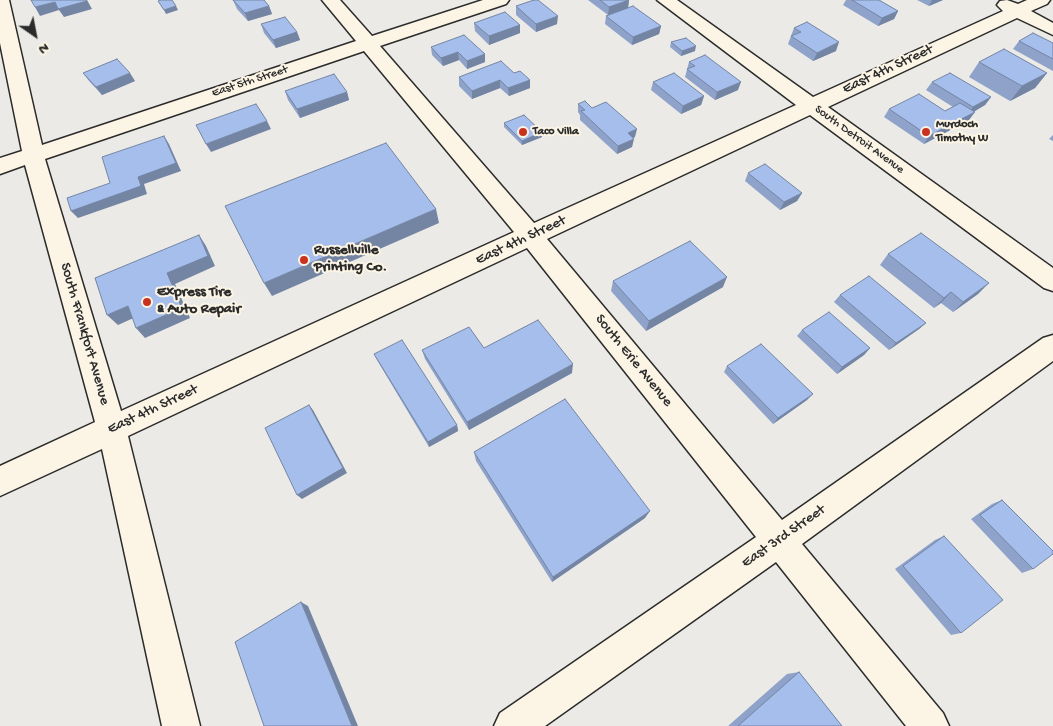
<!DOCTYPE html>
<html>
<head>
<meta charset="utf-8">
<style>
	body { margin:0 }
	#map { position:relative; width:1053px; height:726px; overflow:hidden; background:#ebeae6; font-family:"Gochi Hand",sans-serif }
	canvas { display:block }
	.north { position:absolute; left:10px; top:10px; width:50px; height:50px; -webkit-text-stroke:4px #fcf5e5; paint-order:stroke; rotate:147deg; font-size:14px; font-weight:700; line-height:20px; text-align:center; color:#2b2b2b }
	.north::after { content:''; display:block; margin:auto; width:18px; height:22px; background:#2b2b2b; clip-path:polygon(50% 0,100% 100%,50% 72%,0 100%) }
</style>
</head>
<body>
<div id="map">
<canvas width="1053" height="726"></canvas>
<div class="north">N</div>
</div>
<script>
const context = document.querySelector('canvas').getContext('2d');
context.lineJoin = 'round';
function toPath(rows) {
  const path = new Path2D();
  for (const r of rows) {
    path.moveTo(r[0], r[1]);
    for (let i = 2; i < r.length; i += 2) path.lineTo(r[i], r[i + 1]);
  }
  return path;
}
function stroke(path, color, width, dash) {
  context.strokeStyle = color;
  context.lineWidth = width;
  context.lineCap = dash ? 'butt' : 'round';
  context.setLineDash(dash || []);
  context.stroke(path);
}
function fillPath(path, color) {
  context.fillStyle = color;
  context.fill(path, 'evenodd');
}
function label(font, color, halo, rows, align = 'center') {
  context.font = font + ' "Gochi Hand",sans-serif';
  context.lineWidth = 4;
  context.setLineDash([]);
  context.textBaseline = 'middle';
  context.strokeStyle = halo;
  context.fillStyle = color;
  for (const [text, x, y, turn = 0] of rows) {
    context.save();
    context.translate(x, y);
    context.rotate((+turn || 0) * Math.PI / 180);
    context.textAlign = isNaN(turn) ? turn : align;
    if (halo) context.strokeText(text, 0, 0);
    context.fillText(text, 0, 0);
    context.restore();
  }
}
const minor = toPath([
	[0,0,9,0,42,145,356,41,322,0,340,0,372,36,483,0,509,0,506,4,380,46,534,223,796,105,657,0,677,0,813,97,1003,11,997,5,1000,1,1007,0,1018,4,1027,0,1050,0,1047,4,1031,11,1053,23,1053,35,1017,18,828,107,1053,268,1053,291,1044,288,810,115,547,239,782,520,1043,338,1053,335,1053,361,802,544,943,713,949,726,906,726,776,562,545,726,494,726,500,713,756,537,527,248,128,436,200,726,162,726,102,449,0,496,0,466,95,422,25,165,0,174,0,158,22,151,0,43,0,0],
	[364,51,514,232,121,411,45,159,364,51]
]);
stroke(minor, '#2b2b2b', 3);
fillPath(minor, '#fcf5e5');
fillPath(toPath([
	[233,0,269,6,272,14,248,21,237,9],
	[588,0,629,0,628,8,661,26,659,34,632,45,605,24,606,16,608,15],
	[846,0,879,0,898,11,894,19,878,26,843,5],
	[917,0,943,0,929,6],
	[516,6,557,24,536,32,516,15],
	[474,23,520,25,520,33,489,45,475,31],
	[261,24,297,32,300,40,276,48,264,33],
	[794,28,836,51,813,61,788,44],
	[1019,41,1053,43,1053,71,1013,49],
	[671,42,695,51,681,56,670,47],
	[431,47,485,54,485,62,467,69,459,60,443,66,432,55],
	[689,62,738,90,715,100,685,77],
	[979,62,1047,73,1035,88,1010,101,969,77],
	[83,73,135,81,102,95,89,81],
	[514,73,530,80,530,88,509,96,500,88,472,99,459,86,459,77],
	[653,82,704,96,701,105,681,114,651,90],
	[932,82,991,97,985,105,974,112,969,120,924,144,884,117,889,109,945,111,953,107,926,90],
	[285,91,347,92,349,100,300,118,288,100],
	[578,104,635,137,633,138,632,147,617,154,580,120,580,115,578,112],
	[504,123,542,132,542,137,522,145,504,127],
	[1053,135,1053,141,1049,139],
	[748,173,802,193,797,201,780,210,745,181],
	[888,254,978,294,953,312,941,303,934,308,880,265],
	[613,281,723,287,646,331,611,291],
	[840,295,926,323,919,329,889,350,834,302],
	[802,330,870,348,864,355,837,374,797,336],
	[484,348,572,373,469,430,425,359,422,350],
	[374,354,457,425,458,431,429,447,377,360],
	[727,366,807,400,773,424,724,372],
	[474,452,645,518,552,582,476,461],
	[1002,500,1033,569,1022,573,971,519,992,504],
	[944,536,961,633,951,635,895,569,935,540],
	[799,672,842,726,728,726,787,674]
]), '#8fa3ca');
fillPath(toPath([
	[87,0,92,9,64,17,59,10,40,16,35,7,55,2],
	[629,0,628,8,608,15,609,7],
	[932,0,943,0,929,6],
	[176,6,178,10,166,14,164,10],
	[269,6,272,14,248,21,245,13],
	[898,11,894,19,878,26,882,18],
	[558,16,557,24,536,32,536,24],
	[520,25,520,33,489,45,489,36],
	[661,26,659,34,632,45,633,37],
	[297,32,300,40,276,48,273,40],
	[839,42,836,51,813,61,817,53],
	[696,46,695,51,681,56,682,51],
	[458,52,459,60,443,66,441,58],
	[485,54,485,62,467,69,467,61],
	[130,73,135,81,102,95,96,87],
	[1047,73,1035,88,1010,101,1022,86],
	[500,80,500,88,472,99,472,91],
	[530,80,530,88,509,96,508,88],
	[741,82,738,90,715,100,717,92],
	[347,92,349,100,300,118,297,109],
	[704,96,701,105,681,114,683,106],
	[991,97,985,105,967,115,973,107],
	[975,112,969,120,924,144,929,136],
	[267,121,271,129,211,152,206,144],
	[637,129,635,137,626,141,628,133],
	[542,132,542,137,522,145,522,141],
	[164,136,169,144,181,171,144,184,147,194,78,218,71,211,138,177],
	[634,139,632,147,617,154,618,146],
	[802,193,797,201,780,210,784,202],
	[436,209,439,223,272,296,264,283],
	[199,235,206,246,215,266,175,284,190,318,145,338,136,328,167,273],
	[727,277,723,287,646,331,649,321],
	[989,283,978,294,953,312,963,302],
	[951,292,941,303,934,308,944,298],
	[128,306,138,316,118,325,107,315],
	[926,323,919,329,889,350,896,343],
	[870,348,864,355,837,374,842,367],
	[573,364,572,373,469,430,467,422],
	[813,394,807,400,773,424,778,418],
	[309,405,313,410,347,473,302,499,297,495],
	[457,425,458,431,429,447,428,442],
	[650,511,645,518,552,582,553,577],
	[301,602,308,606,358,726,352,726]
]), '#7485a4');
const building = toPath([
	[31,0,86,0,87,1,58,9,55,2,35,7,31,0],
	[160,0,172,0,176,6,164,10,158,1,160,0],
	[233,0,264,0,269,6,245,13,233,0],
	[534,0,538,0,558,16,536,24,516,6,534,0],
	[600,0,629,0,609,7,600,0],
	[852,0,879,0,898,11,882,18,852,0],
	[633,6,661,26,633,37,606,16,633,6],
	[505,12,520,25,489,36,474,23,505,12],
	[285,17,297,32,273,40,261,24,285,17],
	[807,22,839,42,817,53,791,36,801,32,794,28,807,22],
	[1033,33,1053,43,1053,59,1019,41,1033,33],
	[464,35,485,54,467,61,458,52,441,58,431,47,464,35],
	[686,38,696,46,682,51,671,42,686,38],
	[1004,49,1047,73,1022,86,979,62,1004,49],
	[705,55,741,82,717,92,687,69,695,66,689,62,705,55],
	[117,59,130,73,96,87,83,73,117,59],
	[501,61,514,73,520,71,530,80,508,88,500,80,472,91,459,77,501,61],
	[674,73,704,96,683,106,653,82,674,73],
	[950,73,991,97,973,107,932,82,950,73],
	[334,74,347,92,297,109,285,91,334,74],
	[919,94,945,111,960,103,975,112,929,136,889,109,919,94],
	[585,101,592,108,606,102,637,129,628,133,634,139,618,146,581,111,585,110,578,104,585,101],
	[256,104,267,121,206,144,196,125,256,104],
	[524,115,542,132,522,141,504,123,524,115],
	[164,136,176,163,138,177,141,186,71,211,67,198,110,183,102,157,164,136],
	[386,143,436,209,264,283,225,206,386,143],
	[765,164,802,193,784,202,748,173,765,164],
	[921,233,989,283,963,302,951,292,944,298,888,254,921,233],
	[199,235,208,256,167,273,182,308,136,328,128,306,107,315,95,278,199,235],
	[690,241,727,277,649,321,613,281,690,241],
	[869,276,926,323,896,343,840,295,869,276],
	[829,312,870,348,842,367,802,330,829,312],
	[538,320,573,364,467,422,422,350,469,327,484,348,538,320],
	[402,340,457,425,428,442,374,354,402,340],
	[761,344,813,394,778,418,727,366,761,344],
	[565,399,650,511,553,577,474,452,565,399],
	[309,405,343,468,297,495,265,428,309,405],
	[1002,500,1053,551,1053,554,1033,569,980,515,1002,500],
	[944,536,1003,600,961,633,903,566,944,536],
	[301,602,352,726,264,726,235,642,301,602],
	[799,672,842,726,738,726,799,672]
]);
fillPath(building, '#a6beeb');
stroke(building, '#7485a4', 1);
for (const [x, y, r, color] of [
	[523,132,5,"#c8321e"],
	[926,132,5,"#c8321e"],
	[304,260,5,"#c8321e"],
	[147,302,5,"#c8321e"]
]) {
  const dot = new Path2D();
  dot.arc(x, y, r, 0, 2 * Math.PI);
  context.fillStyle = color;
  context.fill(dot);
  stroke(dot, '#fcf5e5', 2);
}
label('12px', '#2b2b2b', '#fcf5e5', [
	["East 5th Street",250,82,-18],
	["South Detroit Avenue",859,140,36]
]);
label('bold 12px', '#2b2b2b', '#fcf5e5', [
	["Murdoch",936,125],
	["Timothy W",936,139],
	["Taco Villa",533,132]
], 'left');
label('15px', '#2b2b2b', '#fcf5e5', [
	["East 4th Street",888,70,-25],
	["East 4th Street",521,241,-25],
	["South Frankfort Avenue",84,334,74],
	["South Erie Avenue",633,361,51],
	["East 4th Street",153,410,-25],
	["East 3rd Street",784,537,-35]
]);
label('bold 15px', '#2b2b2b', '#fcf5e5', [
	["Russellville",314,251],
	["Printing Co.",314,268],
	["Express Tire",157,293],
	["& Auto Repair",157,310]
], 'left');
</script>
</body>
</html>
